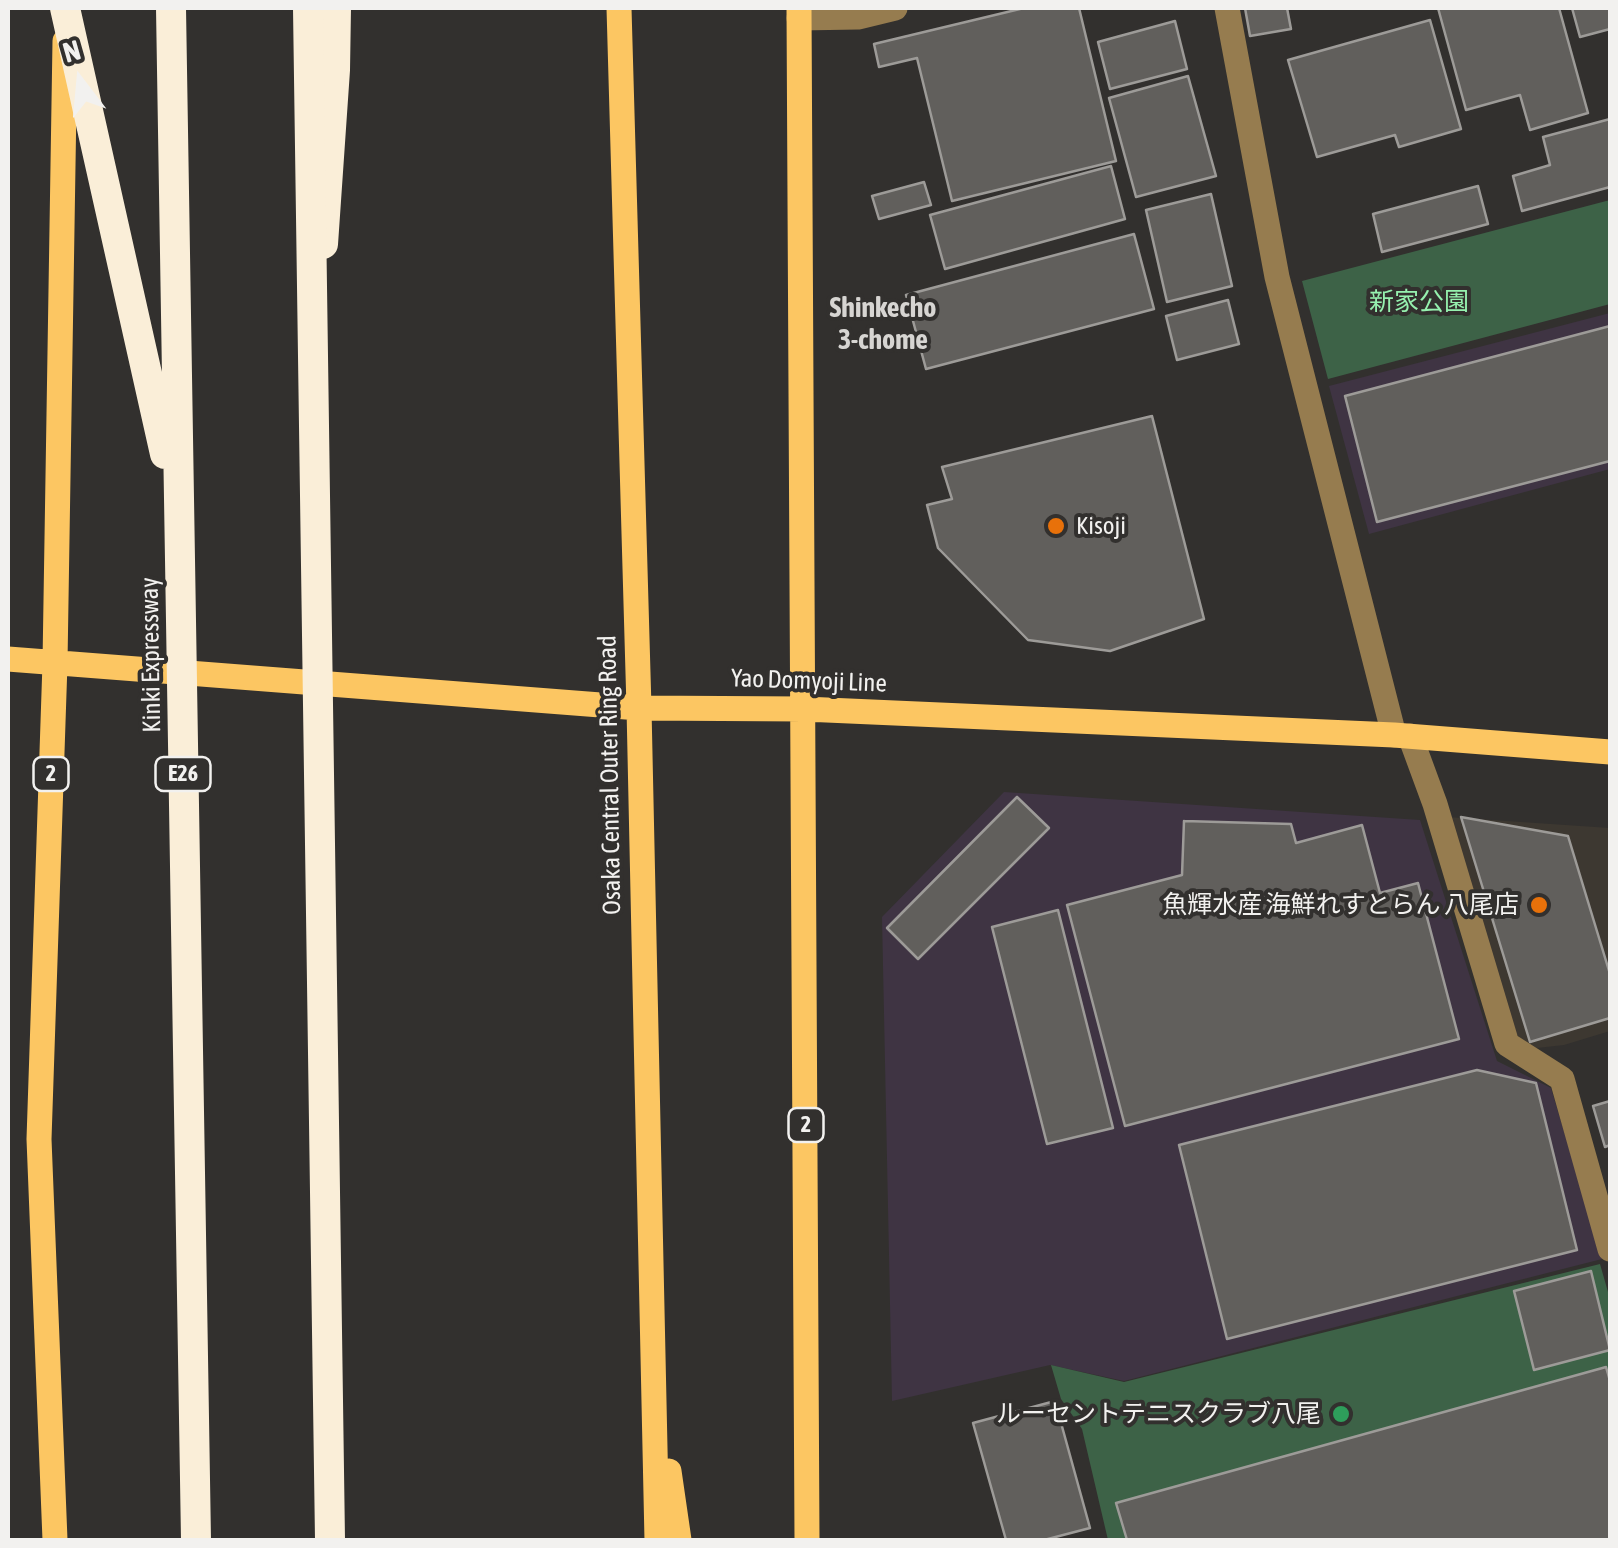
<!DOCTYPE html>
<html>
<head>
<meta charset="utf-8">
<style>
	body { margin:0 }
	#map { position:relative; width:1618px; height:1548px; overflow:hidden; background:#32302e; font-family:"Asap Condensed",sans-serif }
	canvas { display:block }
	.frame { position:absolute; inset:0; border:10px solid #f2f1ef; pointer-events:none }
	.north { position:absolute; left:30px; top:30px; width:100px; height:100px; -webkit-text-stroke:8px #32302e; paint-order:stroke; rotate:344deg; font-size:28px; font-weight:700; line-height:40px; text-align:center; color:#f2f1ef }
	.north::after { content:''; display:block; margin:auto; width:35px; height:45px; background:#f2f1ef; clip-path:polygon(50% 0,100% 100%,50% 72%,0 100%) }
</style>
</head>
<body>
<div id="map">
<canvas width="1618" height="1548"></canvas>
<div class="frame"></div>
<div class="north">N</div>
</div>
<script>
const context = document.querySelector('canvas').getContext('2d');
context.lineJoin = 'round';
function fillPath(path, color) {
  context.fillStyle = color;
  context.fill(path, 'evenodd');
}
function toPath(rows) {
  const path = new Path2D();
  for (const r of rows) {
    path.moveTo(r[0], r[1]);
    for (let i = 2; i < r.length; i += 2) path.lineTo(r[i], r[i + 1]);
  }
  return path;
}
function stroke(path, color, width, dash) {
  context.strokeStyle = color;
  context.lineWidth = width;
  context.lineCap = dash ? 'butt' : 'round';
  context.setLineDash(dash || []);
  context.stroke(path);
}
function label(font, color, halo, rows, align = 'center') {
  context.font = font + ' "Asap Condensed","Noto Sans JP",sans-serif';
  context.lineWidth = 8;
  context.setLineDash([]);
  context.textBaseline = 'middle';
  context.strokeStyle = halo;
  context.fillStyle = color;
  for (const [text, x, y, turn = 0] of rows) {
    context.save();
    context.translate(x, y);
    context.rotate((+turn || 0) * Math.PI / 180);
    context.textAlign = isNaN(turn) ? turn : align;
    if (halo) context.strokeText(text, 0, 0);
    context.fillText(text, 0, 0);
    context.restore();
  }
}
fillPath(toPath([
	[1447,817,1610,828,1610,1031,1564,1045,1528,1049,1516,1033]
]), '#3d3831');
fillPath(toPath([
	[1610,313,1610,469,1369,534,1329,386],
	[1004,792,1420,820,1497,1061,1551,1088,1602,1259,1124,1381,1050,1365,892,1401,882,917]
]), '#3f3443');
fillPath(toPath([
	[1610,200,1610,304,1328,379,1302,281],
	[1600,1264,1610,1299,1610,1540,1108,1540,1082,1429,1061,1399,1051,1365,1124,1382]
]), '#3d6247');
const building = toPath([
	[1024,8,1079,8,1116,161,952,201,917,58,879,67,874,44,1024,8],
	[1245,8,1287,8,1291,29,1250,36,1245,8],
	[1438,8,1559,8,1588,113,1530,130,1520,95,1466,110,1438,8],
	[1572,8,1610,8,1610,29,1580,37,1572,8],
	[1430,20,1461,129,1399,147,1395,135,1317,157,1288,60,1430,20],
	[1175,21,1187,69,1110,89,1098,42,1175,21],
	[1188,76,1216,176,1136,197,1109,98,1188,76],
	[1610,119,1610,187,1522,211,1513,176,1550,165,1543,137,1610,119],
	[1111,166,1125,219,945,269,930,215,1111,166],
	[924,182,931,205,879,219,872,196,924,182],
	[1478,186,1488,224,1382,252,1373,214,1478,186],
	[1211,194,1232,286,1167,302,1146,210,1211,194],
	[1134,234,1154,309,926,369,906,295,1134,234],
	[1228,300,1239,344,1177,360,1166,316,1228,300],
	[1610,326,1610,461,1377,522,1345,396,1610,326],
	[1152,416,1204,619,1110,651,1028,640,938,548,927,505,952,499,942,467,1152,416],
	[1017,797,1049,828,918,959,887,928,1017,797],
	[1461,817,1568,836,1610,974,1610,1018,1530,1042,1461,817],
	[1184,821,1291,824,1296,843,1362,825,1380,893,1418,883,1459,1039,1125,1126,1067,905,1182,875,1184,821],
	[1058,910,1113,1128,1047,1144,992,927,1058,910],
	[1477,1070,1536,1083,1577,1250,1227,1339,1179,1145,1477,1070],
	[1610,1101,1610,1145,1605,1147,1593,1106,1610,1101],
	[1591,1271,1610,1350,1534,1370,1514,1291,1591,1271],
	[1606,1367,1610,1381,1610,1540,1127,1540,1116,1503,1606,1367],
	[1055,1401,1090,1528,1044,1540,1006,1540,973,1423,1055,1401]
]);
fillPath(building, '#615f5c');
stroke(building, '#9d9b98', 2.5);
stroke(toPath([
	[1227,8,1277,277,1394,735],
	[799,18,858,17,895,8],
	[1410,736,1435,804,1507,1044,1562,1079,1610,1249]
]), '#967c4f', 25);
stroke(toPath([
	[619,8,639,708,657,1540],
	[799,8,807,1540],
	[8,659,639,708,804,709,1394,735,1610,752],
	[669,1471,679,1540],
	[55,1540,39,1139,55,663,65,41]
]), '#fcc662', 25);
stroke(toPath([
	[323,244,335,70,336,8]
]), '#faeed8', 30);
stroke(toPath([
	[65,8,165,454],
	[171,8,196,1540],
	[308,8,330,1540]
]), '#faeed8', 30);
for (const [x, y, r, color] of [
	[1056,526,10,"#e8710a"],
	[1539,905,10,"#e8710a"],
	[1341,1414,10,"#2e9e5b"]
]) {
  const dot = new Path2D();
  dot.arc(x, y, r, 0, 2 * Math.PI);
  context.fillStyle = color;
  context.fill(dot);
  stroke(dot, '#32302e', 4);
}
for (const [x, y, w] of [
	[51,774,35],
	[183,774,55],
	[806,1125,35]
]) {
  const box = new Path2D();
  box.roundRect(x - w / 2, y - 17, w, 34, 8);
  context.fillStyle = '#32302e';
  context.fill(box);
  stroke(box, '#f2f1ef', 2.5);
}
label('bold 22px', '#f2f1ef', null, [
	["2",51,774],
	["E26",183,774],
	["2",806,1125]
]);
label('25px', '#96f1af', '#32302e', [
	["新家公園",1419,302]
]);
label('25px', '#f2f1ef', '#32302e', [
	["Kisoji",1076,526,"left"],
	["魚輝水産 海鮮れすとらん 八尾店",1519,905],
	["ルーセントテニスクラブ八尾",1321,1414]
], 'right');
label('25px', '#f2f1ef', '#32302e', [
	["Kinki Expressway",151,655,-91],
	["Yao Domyoji Line",809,681,2],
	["Osaka Central Outer Ring Road",610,775,-91]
]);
label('bold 28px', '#d7d5d2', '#32302e', [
	["Shinkecho",883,308],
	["3-chome",883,340]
]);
</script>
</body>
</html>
